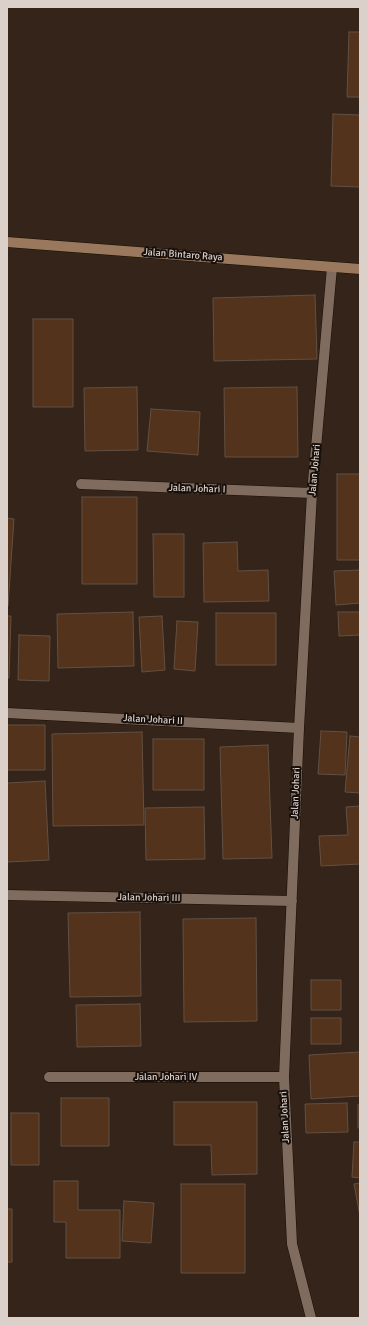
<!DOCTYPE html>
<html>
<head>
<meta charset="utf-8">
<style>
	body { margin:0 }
	#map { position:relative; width:367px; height:1325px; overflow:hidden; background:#342419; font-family:Signika,sans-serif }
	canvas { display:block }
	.frame { position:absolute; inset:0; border:8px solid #dcd1ca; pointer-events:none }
</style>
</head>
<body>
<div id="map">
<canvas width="367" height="1325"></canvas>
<div class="frame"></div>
</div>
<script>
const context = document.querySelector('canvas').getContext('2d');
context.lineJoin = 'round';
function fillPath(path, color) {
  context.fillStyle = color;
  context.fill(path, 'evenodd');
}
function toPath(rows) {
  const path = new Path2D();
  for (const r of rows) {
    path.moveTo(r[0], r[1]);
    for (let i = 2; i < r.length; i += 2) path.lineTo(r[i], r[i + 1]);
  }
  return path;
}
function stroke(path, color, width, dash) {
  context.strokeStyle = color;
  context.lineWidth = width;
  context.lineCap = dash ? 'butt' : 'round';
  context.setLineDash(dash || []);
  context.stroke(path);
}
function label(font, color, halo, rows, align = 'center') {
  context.font = font + ' Signika,sans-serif';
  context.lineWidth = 4;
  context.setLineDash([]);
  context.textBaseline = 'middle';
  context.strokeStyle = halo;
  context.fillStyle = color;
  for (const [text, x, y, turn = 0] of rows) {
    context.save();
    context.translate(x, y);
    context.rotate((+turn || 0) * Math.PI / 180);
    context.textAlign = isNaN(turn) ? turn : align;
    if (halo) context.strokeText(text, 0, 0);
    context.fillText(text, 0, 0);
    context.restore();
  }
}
const building = toPath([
	[349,32,360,32,360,97,347,97,349,32],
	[333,114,360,115,360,187,331,186,333,114],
	[315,295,317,359,214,361,213,298,315,295],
	[33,319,73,319,73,407,33,407,33,319],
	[137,387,138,450,85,451,84,388,137,387],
	[297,387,298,457,225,457,224,388,297,387],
	[151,409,200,412,198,455,147,451,151,409],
	[337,474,360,474,360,560,337,560,337,474],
	[82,497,137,497,137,584,82,584,82,497],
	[7,518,14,519,8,606,7,606,7,518],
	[153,534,184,534,184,597,154,597,153,534],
	[237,542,238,571,268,570,269,601,204,602,203,543,237,542],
	[360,570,360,603,336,605,334,571,360,570],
	[133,612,134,666,58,668,57,614,133,612],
	[338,612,360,612,360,635,339,636,338,612],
	[216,613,276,613,276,665,216,665,216,613],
	[7,616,11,616,9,678,7,678,7,616],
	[162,616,165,670,142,672,139,617,162,616],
	[177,621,198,622,195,671,174,669,177,621],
	[19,635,50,636,49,681,18,680,19,635],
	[7,725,45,725,45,770,7,770,7,725],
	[321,731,347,732,345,775,318,774,321,731],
	[142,732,144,825,53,826,52,734,142,732],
	[350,736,360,737,360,793,345,792,350,736],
	[153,739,204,739,204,790,153,790,153,739],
	[268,745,272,858,223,859,220,747,268,745],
	[45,781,49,860,7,862,7,783,45,781],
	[360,806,360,864,321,866,319,836,348,835,346,807,360,806],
	[204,807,205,859,146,860,145,808,204,807],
	[140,912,141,996,70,997,68,913,140,912],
	[256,918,257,1021,184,1022,183,919,256,918],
	[311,980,341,980,341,1010,311,1010,311,980],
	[140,1004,141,1046,77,1047,76,1005,140,1004],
	[311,1018,341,1018,341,1044,311,1044,311,1018],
	[360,1052,360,1096,311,1099,309,1055,360,1052],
	[61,1098,109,1098,109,1146,61,1146,61,1098],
	[174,1102,257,1102,257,1174,212,1175,211,1145,174,1145,174,1102],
	[347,1103,348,1132,306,1133,305,1104,347,1103],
	[358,1105,360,1105,360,1128,358,1128,358,1105],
	[11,1113,39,1113,39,1165,11,1165,11,1113],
	[354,1142,360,1142,360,1178,352,1177,354,1142],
	[54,1181,78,1181,78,1210,120,1210,120,1258,66,1258,66,1222,54,1222,54,1181],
	[360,1183,360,1216,354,1184,360,1183],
	[181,1184,245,1184,245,1273,181,1273,181,1184],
	[124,1201,154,1203,151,1243,122,1241,124,1201],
	[7,1209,12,1209,12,1262,7,1262,7,1209]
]);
fillPath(building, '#53331b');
stroke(building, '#625044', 1);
const street = toPath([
	[81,484,312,493],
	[7,713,299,728],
	[7,895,292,901],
	[49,1077,284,1077],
	[311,1318,292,1244,284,1077,299,728,312,493,332,267]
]);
const secondary = toPath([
	[7,242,360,269]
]);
stroke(street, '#1b0d04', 11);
stroke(secondary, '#1b0d04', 11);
stroke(street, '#7f6c5f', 10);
stroke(secondary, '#99785e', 10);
label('10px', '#dcd1ca', '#170f0b', [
	["Jalan Bintaro Raya",183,255,4],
	["Jalan Johari",315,470,-85],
	["Jalan Johari I",197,489,2],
	["Jalan Johari II",153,720,3],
	["Jalan Johari",296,793,-88],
	["Jalan Johari III",149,898,1],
	["Jalan Johari IV",166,1077],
	["Jalan Johari",285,1117,-93]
]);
</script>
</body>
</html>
